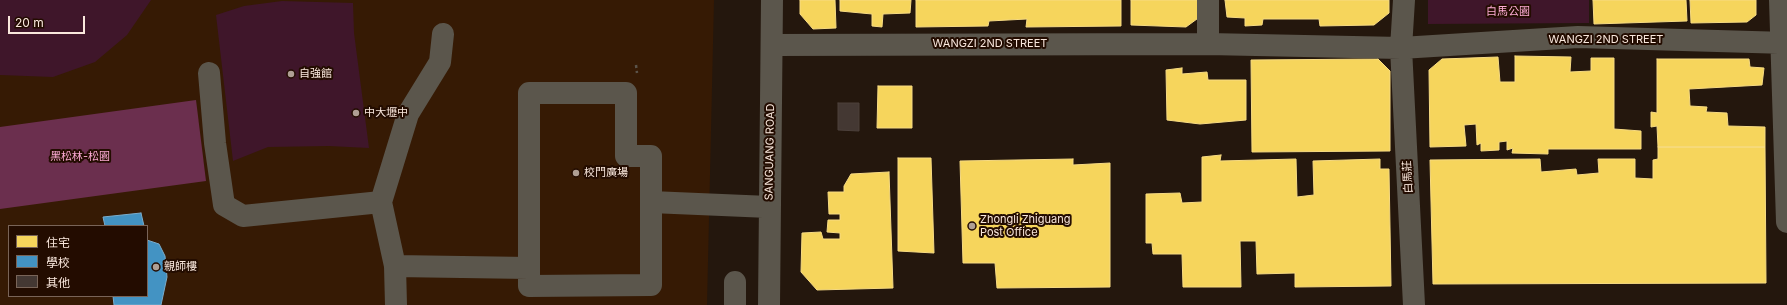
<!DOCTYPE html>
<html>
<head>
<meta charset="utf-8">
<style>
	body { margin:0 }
	#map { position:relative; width:1787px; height:305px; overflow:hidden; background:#24170d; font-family:Inter,"Noto Sans TC",sans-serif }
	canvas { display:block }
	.legend { position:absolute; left:8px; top:225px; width:140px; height:72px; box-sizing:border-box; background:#230c00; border:1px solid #796458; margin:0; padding:5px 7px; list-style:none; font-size:12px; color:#fae8dd }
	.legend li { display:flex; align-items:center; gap:8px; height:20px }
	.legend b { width:20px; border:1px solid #796458 }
	.scale { position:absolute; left:8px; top:16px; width:77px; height:18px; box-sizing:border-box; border:2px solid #fae8dd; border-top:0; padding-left:5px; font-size:12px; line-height:14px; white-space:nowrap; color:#fae8dd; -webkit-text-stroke:3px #230c00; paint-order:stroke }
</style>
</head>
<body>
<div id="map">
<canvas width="1787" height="305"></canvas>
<ul class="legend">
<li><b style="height:11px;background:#f6d55c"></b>住宅</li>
<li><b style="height:11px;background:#4393c3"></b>學校</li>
<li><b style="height:11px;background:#443833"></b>其他</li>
</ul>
<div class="scale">20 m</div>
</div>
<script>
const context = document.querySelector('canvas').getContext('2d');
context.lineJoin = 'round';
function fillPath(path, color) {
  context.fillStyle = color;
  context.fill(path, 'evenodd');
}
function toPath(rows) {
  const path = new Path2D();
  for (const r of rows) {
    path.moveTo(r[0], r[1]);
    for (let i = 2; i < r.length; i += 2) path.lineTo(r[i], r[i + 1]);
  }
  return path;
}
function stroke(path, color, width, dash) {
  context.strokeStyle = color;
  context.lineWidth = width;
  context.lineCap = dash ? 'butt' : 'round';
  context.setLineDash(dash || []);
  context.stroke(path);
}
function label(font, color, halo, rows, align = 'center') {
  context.font = font + ' Inter,"Noto Sans TC",sans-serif';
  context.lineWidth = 4;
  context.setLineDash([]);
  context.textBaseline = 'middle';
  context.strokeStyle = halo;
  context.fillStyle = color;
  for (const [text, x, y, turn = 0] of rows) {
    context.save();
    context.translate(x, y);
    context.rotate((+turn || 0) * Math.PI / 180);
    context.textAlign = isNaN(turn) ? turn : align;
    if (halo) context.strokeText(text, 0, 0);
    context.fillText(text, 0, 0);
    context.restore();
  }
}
fillPath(toPath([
	[0,0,714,0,707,305,0,305],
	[9,226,147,226,147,296,9,296]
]), '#361a04');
fillPath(toPath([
	[0,0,151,0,127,35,95,62,53,77,0,75],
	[1428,0,1589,0,1589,23,1428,24],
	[282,1,353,3,354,33,369,148,329,146,268,147,233,161,216,15,244,6]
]), '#3f162a');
fillPath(toPath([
	[196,100,206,181,0,209,0,127]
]), '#6b2f4e');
const homes = toPath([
	[800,0,835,0,836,28,813,29,800,14,800,0],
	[840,0,911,0,910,13,883,14,882,27,872,26,872,14,840,11,840,0],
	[916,0,1121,0,1121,26,1026,27,1027,19,989,21,988,26,916,27,916,0],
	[1131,0,1200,0,1201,16,1186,27,1131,25,1131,0],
	[1225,0,1389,0,1389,13,1374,25,1320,26,1319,19,1263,19,1262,25,1245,26,1245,18,1227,17,1225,0],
	[1593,0,1686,0,1687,21,1594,24,1593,0],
	[1690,0,1756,0,1756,15,1747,22,1691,23,1690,0],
	[1515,56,1571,57,1570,72,1591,71,1591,58,1614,58,1614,129,1641,131,1641,149,1548,149,1548,154,1512,153,1513,148,1507,150,1507,141,1499,142,1499,150,1481,151,1481,143,1477,145,1476,124,1464,125,1466,146,1430,147,1429,70,1442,59,1498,57,1500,82,1515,82,1515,56],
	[1378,59,1390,71,1390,151,1252,152,1251,60,1378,59],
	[1657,59,1749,59,1750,67,1764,68,1762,85,1689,89,1690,106,1707,107,1706,112,1727,113,1728,126,1765,127,1765,147,1658,147,1657,126,1651,127,1651,112,1657,113,1657,59],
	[1182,68,1182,74,1207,72,1208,80,1246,80,1246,120,1200,124,1167,120,1166,70,1182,68],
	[878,86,912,86,912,128,877,128,878,86],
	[1658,147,1765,147,1766,283,1433,284,1430,160,1540,159,1541,172,1576,169,1577,175,1599,173,1598,159,1635,159,1635,178,1653,179,1653,160,1658,159,1658,147],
	[1221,155,1220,161,1296,159,1297,197,1314,195,1313,161,1380,159,1380,169,1389,169,1391,286,1295,287,1295,273,1257,274,1256,241,1240,241,1241,287,1183,287,1182,254,1153,254,1152,243,1146,243,1146,194,1180,193,1182,203,1202,202,1202,157,1221,155],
	[898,158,931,158,934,253,898,251,898,158],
	[1073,159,1073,165,1110,163,1110,287,997,288,995,263,963,263,960,161,1073,159],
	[889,172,893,288,817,290,801,272,802,233,821,232,823,239,840,239,840,233,827,232,828,220,840,220,840,214,829,214,828,192,844,192,844,186,851,174,889,172]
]);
fillPath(homes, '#f6d55c');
stroke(homes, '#f7db83', 1);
const schools = toPath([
	[141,213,144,226,105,226,103,217,141,213],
	[147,240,159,244,165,256,167,277,161,305,114,305,113,296,147,296,147,240]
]);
fillPath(schools, '#4393c3');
stroke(schools, '#7aaccb', 1);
const building = toPath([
	[838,103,859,103,859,131,838,130,838,103]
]);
fillPath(building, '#443833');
stroke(building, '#4c403b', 1);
stroke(toPath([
	[636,65,637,73]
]), '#5b544b', 2.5, [3, 3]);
stroke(toPath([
	[1404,0,1401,48,1414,305],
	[1780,0,1787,222],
	[1208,44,1208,0],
	[772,45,1208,44,1401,48,1578,37,1787,43],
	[209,73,215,143,224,205,243,216,381,202],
	[529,93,626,93,626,156,651,156,651,285,529,286,529,93],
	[651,202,769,207],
	[395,266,529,268],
	[396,305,395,266,381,202,408,114,440,62,443,34],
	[735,305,735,282],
	[769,305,772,0]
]), '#5b564c', 22);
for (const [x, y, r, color] of [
	[291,74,4,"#af9f94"],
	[356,113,4,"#af9f94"],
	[576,173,4,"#af9f94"],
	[972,226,4,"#af9f94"],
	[156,267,4,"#af9f94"]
]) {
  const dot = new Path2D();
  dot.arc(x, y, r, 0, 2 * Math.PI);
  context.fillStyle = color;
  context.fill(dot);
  stroke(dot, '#230c00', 1.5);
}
label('11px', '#feacd5', '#230c00', [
	["白馬公園",1508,12],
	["黑松林-松園",80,157]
]);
label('11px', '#fae8dd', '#230c00', [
	["WANGZI 2ND STREET",1606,40],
	["WANGZI 2ND STREET",990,44],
	["SANGUANG ROAD",770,152,-89],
	["白馬莊",1408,177,-93]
]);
label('11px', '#fae8dd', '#230c00', [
	["自強館",299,74],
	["中大壢中",364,113],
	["校門廣場",584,173],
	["Zhongli Zhiguang",980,220],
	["Post Office",980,233],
	["親師樓",164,267]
], 'left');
</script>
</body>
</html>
